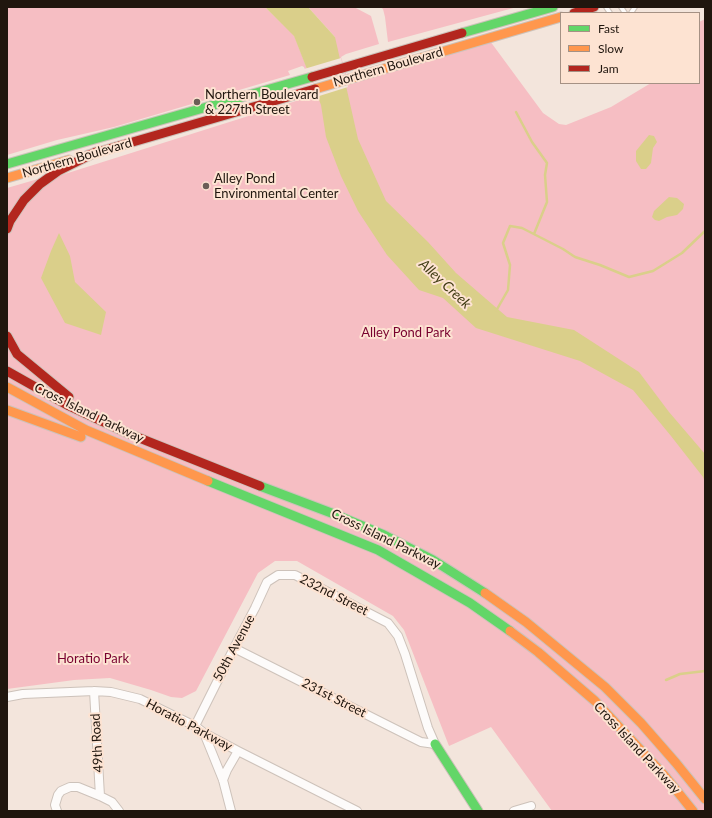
<!DOCTYPE html>
<html>
<head>
<meta charset="utf-8">
<style>
	body { margin:0 }
	#map { position:relative; width:712px; height:818px; overflow:hidden; background:#f3e5dc; font-family:Lato,sans-serif }
	canvas { display:block }
	.frame { position:absolute; inset:0; border:8px solid #20160e; pointer-events:none }
	.legend { position:absolute; left:560px; top:12px; width:140px; height:72px; box-sizing:border-box; background:#fde3d2; border:1px solid #a59184; margin:0; padding:5px 7px; list-style:none; font-size:12px; color:#20160e }
	.legend li { display:flex; align-items:center; gap:8px; height:20px }
	.legend b { width:20px; border:1px solid #a59184 }
</style>
</head>
<body>
<div id="map">
<canvas width="712" height="818"></canvas>
<div class="frame"></div>
<ul class="legend">
<li><b style="height:5px;background:#63d668"></b>Fast</li>
<li><b style="height:5px;background:#ff974d"></b>Slow</li>
<li><b style="height:5px;background:#b3261e"></b>Jam</li>
</ul>
</div>
<script>
const context = document.querySelector('canvas').getContext('2d');
context.lineJoin = 'round';
function fillPath(path, color) {
  context.fillStyle = color;
  context.fill(path, 'evenodd');
}
function toPath(rows) {
  const path = new Path2D();
  for (const r of rows) {
    path.moveTo(r[0], r[1]);
    for (let i = 2; i < r.length; i += 2) path.lineTo(r[i], r[i + 1]);
  }
  return path;
}
function stroke(path, color, width, dash) {
  context.strokeStyle = color;
  context.lineWidth = width;
  context.lineCap = dash ? 'butt' : 'round';
  context.setLineDash(dash || []);
  context.stroke(path);
}
function label(font, color, halo, rows, align = 'center') {
  context.font = font + ' Lato,sans-serif';
  context.lineWidth = 4;
  context.setLineDash([]);
  context.textBaseline = 'middle';
  context.strokeStyle = halo;
  context.fillStyle = color;
  for (const [text, x, y, turn = 0] of rows) {
    context.save();
    context.translate(x, y);
    context.rotate((+turn || 0) * Math.PI / 180);
    context.textAlign = isNaN(turn) ? turn : align;
    if (halo) context.strokeText(text, 0, 0);
    context.fillText(text, 0, 0);
    context.restore();
  }
}
fillPath(toPath([
	[7,7,265,7,294,35,317,94,335,37,308,7,354,7,371,16,379,44,346,54,341,57,349,84,490,41,543,113,559,124,566,125,611,107,651,83,699,83,699,22,705,19,705,811,552,811,491,727,449,746,404,630,393,616,297,561,275,561,258,573,196,691,182,698,171,697,151,690,110,678,74,680,7,689,7,188,38,179,33,184,315,95,304,67,302,66,288,71,290,75,114,127,57,140,7,155],
	[380,7,517,7,388,42,385,17,383,9]
]), '#f6bec3');
fillPath(toPath([
	[265,7,308,7,335,37,358,139,386,201,428,242,456,273,507,317,574,330,639,372,669,412,705,454,705,482,703,477,671,436,633,390,580,361,476,328,443,298,419,290,387,255,358,211,341,176,326,137,321,105,294,36],
	[649,135,654,136,657,142,653,148,651,163,646,169,641,169,636,161,636,151],
	[669,197,677,198,684,204,683,209,677,215,667,217,659,221,655,220,652,217,654,211],
	[59,233,70,256,75,282,106,312,101,335,65,323,41,278,51,251]
]), '#dacf8a');
fillPath(toPath([
	[341,58,348,87,316,97,304,69]
]), '#f3e5dc');
stroke(toPath([
	[516,112,532,142,547,163,545,175,547,202,534,234],
	[496,311,508,290,510,265,503,243,510,226,522,228,563,249,575,257,600,265,629,277,653,271,682,253,705,231],
	[666,680,680,674,705,671]
]), '#dacf8a', 2.5);
const lane = toPath([
	[606,7,610,13],
	[621,7,625,13],
	[631,13,635,7]
]);
const street = toPath([
	[234,648,411,737,421,742,435,744],
	[94,691,100,796],
	[7,697,23,694,94,691,111,692,140,699,195,726,204,733,238,751,357,811],
	[195,726,234,648,255,608,267,582,278,575,295,575,388,623,398,636,405,654,428,728,435,744],
	[204,733,223,780,231,811],
	[223,780,227,770,238,751],
	[57,811,55,805,58,795,61,791,70,787,78,787,100,796,112,802,119,811],
	[514,811,531,806]
]);
const fast = toPath([
	[462,33,553,7],
	[7,164,312,77],
	[208,481,378,550,470,603,510,631],
	[260,486,334,514,384,535,433,560,485,593],
	[435,744,478,811]
]);
const slow = toPath([
	[315,89,561,17],
	[7,178,69,160],
	[7,387,86,430,208,481],
	[7,410,81,437],
	[485,593,526,622,605,687,641,723,676,763,705,799],
	[510,631,538,652,595,701,664,775,693,811]
]);
const jam = toPath([
	[574,13,594,7],
	[312,77,462,33],
	[88,155,315,89],
	[7,229,10,221,24,200,40,184,58,171,96,152],
	[7,336,17,354,69,397],
	[7,371,69,406,127,433,260,486]
]);
stroke(lane, '#cdc2ba', 6);
stroke(street, '#cdc2ba', 10);
stroke(fast, '#cdc2ba', 11);
stroke(slow, '#cdc2ba', 11);
stroke(jam, '#cdc2ba', 11);
stroke(lane, '#fdfbfa', 4);
stroke(street, '#fdfbfa', 8);
stroke(fast, '#63d668', 9);
stroke(slow, '#ff974d', 9);
stroke(jam, '#b3261e', 9);
for (const [x, y, r, color] of [
	[197,102,4,"#6a5e56"],
	[206,186,4,"#6a5e56"]
]) {
  const dot = new Path2D();
  dot.arc(x, y, r, 0, 2 * Math.PI);
  context.fillStyle = color;
  context.fill(dot);
  stroke(dot, '#fde3d2', 1.5);
}
label('13px', '#20160e', '#fde3d2', [
	["Northern Boulevard",388,67,-16],
	["Northern Boulevard",77,158,-16],
	["Cross Island Parkway",89,413,26],
	["Cross Island Parkway",386,539,26],
	["232nd Street",334,595,27],
	["50th Avenue",234,648,-62],
	["231st Street",334,698,27],
	["Horatio Parkway",189,725,28],
	["49th Road",97,743,-93],
	["Cross Island Parkway",637,748,47]
]);
label('13px', '#20160e', '#fde3d2', [
	["Northern Boulevard",205,95],
	["& 227th Street",205,110],
	["Alley Pond",214,179],
	["Environmental Center",214,194]
], 'left');
label('13px', '#78002f', '#fde3d2', [
	["Alley Pond Park",406,333],
	["Horatio Park",93,659]
]);
label('italic 14px', '#3f3b12', '#fde3d2', [
	["Alley Creek",445,284,43]
]);
</script>
</body>
</html>
